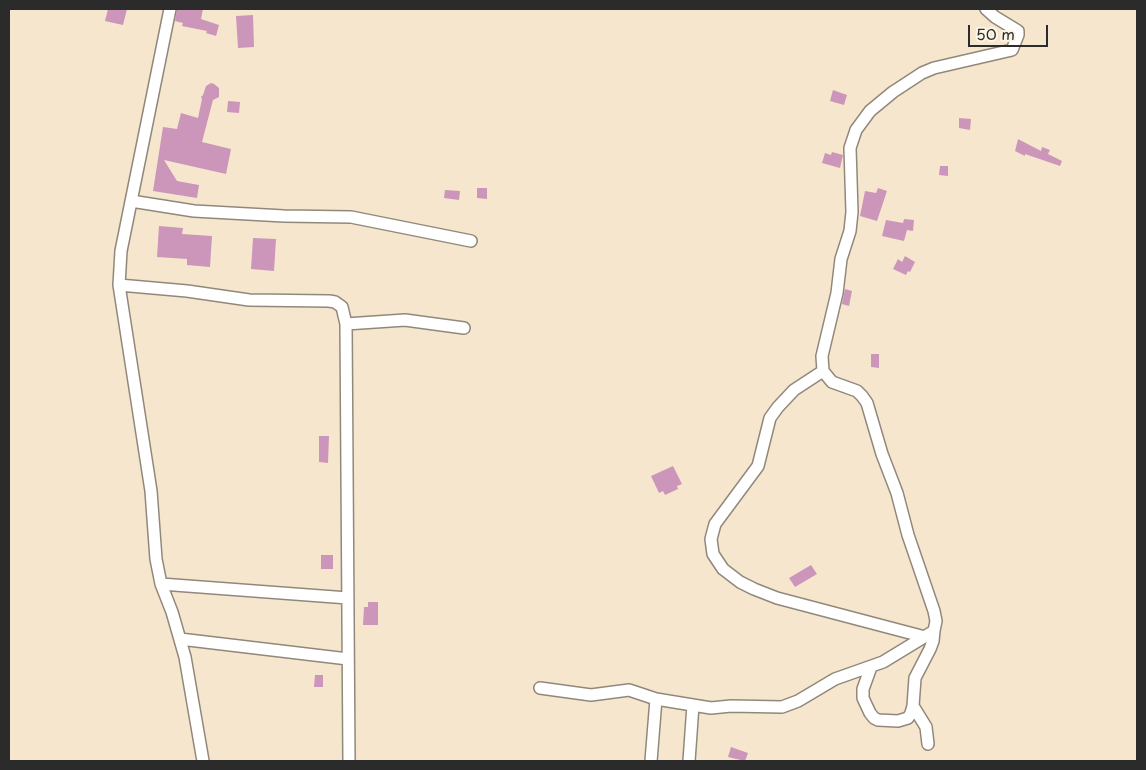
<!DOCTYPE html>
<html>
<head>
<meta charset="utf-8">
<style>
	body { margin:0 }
	#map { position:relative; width:1146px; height:770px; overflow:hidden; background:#f7e6ce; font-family:"Playpen Sans",sans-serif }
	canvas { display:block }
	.frame { position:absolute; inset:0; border:10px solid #2b2b2b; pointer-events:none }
	.scale { position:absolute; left:968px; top:25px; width:80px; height:22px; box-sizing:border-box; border:2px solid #2b2b2b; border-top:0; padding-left:6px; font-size:15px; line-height:18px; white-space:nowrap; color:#2b2b2b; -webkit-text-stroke:4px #fcf5e5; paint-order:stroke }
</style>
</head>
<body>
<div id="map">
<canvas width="1146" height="770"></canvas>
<div class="frame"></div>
<div class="scale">50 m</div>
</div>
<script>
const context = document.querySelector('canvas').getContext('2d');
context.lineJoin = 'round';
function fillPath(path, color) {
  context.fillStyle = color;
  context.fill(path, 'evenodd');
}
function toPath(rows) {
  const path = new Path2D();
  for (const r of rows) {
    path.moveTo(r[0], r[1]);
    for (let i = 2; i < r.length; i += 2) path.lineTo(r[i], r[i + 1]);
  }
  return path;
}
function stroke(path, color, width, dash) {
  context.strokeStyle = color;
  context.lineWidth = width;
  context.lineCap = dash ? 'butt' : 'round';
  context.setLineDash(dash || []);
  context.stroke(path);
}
fillPath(toPath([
	[108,9,127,9,123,25,105,21],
	[177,9,203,9,201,19,219,25,216,36,206,33,207,31,182,26,183,23,175,21],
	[253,15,254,47,238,48,236,16],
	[211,83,214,84,219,88,219,97,213,100,202,142,231,149,226,174,164,160,177,181,199,185,197,198,153,191,163,127,177,129,181,113,198,118,202,99,201,97,203,95,206,86],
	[833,90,847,95,844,105,830,101],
	[228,101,240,102,239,113,227,112],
	[959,118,971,119,970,130,959,128],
	[1018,139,1041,151,1042,147,1050,150,1048,154,1062,161,1060,166,1025,154,1025,156,1015,151],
	[832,152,843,155,840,168,822,163,825,153,831,155],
	[940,166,948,166,948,176,939,175],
	[477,188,487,188,487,199,477,198],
	[878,188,887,191,877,221,860,216,865,191,876,193],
	[445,190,460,191,459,200,444,198],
	[904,219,914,220,913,231,907,230,904,241,882,236,886,220,903,223],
	[159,226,183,228,182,234,212,236,210,267,187,265,187,259,157,257],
	[253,238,276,239,274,271,251,269],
	[905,256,915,262,910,272,908,271,906,275,893,269,898,259,902,262],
	[845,289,852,291,849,306,842,304],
	[871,354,879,354,879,368,871,367],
	[319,436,329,436,328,463,319,462],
	[673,466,682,484,677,486,678,489,665,495,663,491,659,493,651,476],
	[321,555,333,555,333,569,321,569],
	[811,565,817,574,795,587,789,578],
	[368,602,378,602,378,625,363,625,364,607,368,607],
	[315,675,323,675,323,687,314,687],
	[731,747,748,753,745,761,728,757]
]), '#cb96b9');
const street = toPath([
	[170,9,121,251,119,285,151,491,156,559,161,584,172,612,185,657,203,761],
	[131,201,194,211,284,216,351,217,471,241],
	[119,285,187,291,249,300,329,301,335,302,342,307,346,324,349,761],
	[346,324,405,320,464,328],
	[823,371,794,390,778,407,770,418,758,466,715,524,711,539,713,554,723,569,740,582,754,589,777,598,925,637],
	[161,584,348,598],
	[180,639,348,659],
	[871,667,863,689,863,698,870,713,874,718,878,720,898,721,908,718,911,713,913,706,915,678,930,649,933,641,934,631],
	[540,688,591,695,629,690,656,699,711,708,731,706,782,707,798,701,835,679,883,662,934,631,936,621,934,611,908,535,897,493,882,454,867,403,862,396,857,391,832,382,823,371,822,356,837,293,841,259,850,231,852,212,850,148,856,130,870,111,893,92,922,73,934,68,1012,50,1018,35,1018,31,995,17,986,9],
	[913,706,926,727,928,744],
	[651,761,656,699],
	[689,761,693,705]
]);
stroke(street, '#91887c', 14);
stroke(street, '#fff', 11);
</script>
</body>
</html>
